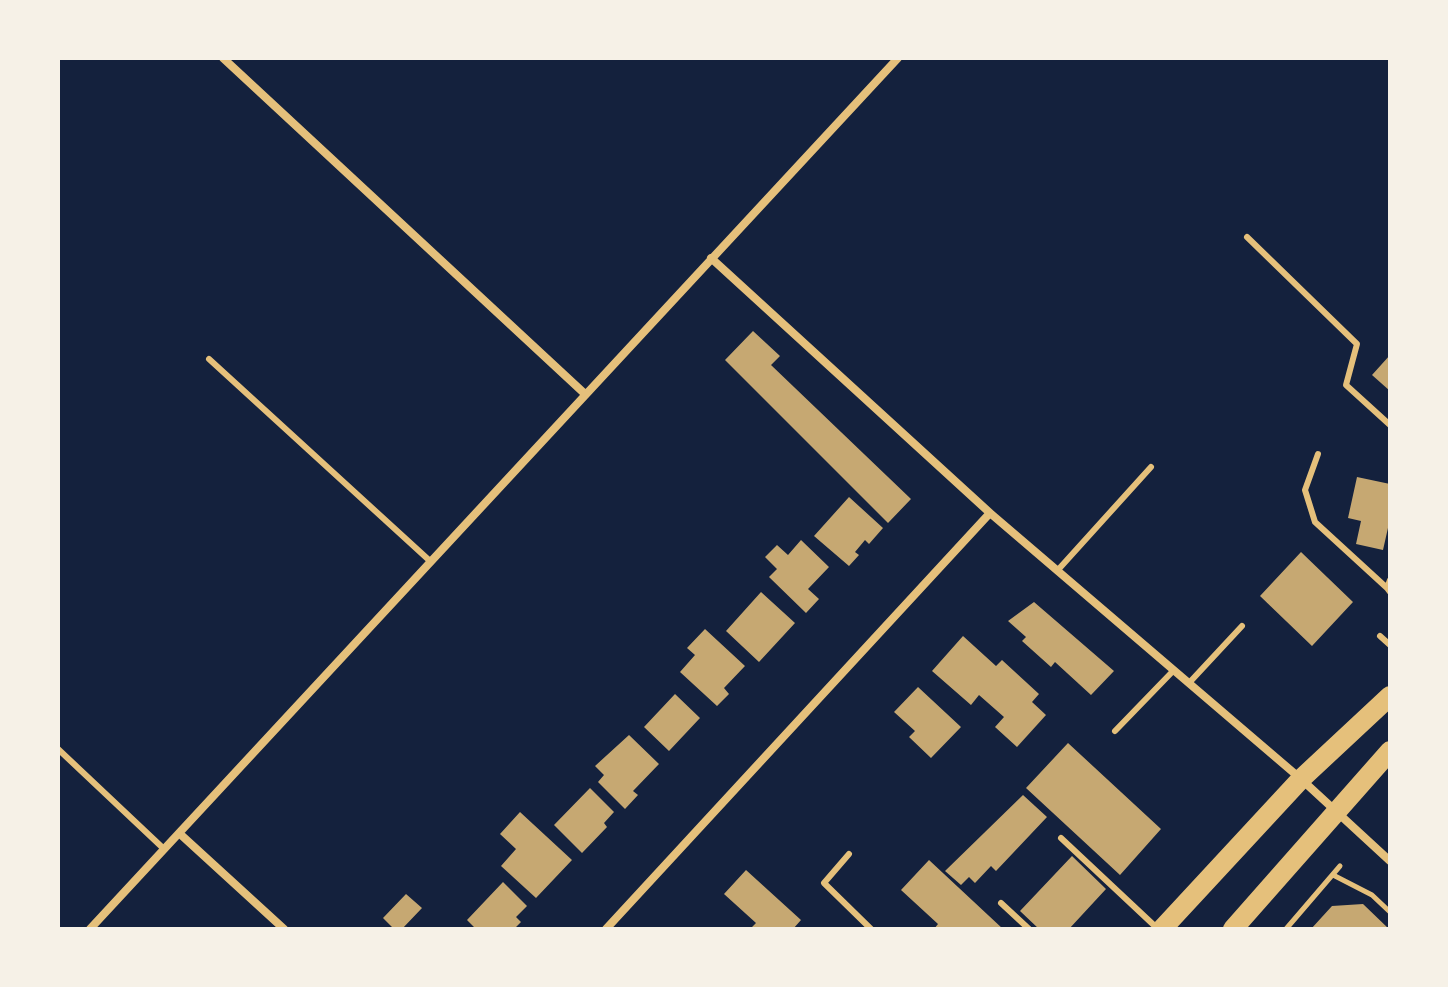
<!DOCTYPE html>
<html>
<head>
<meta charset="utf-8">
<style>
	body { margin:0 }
	#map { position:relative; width:1448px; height:987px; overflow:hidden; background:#14213d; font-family:Jost,sans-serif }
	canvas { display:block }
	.frame { position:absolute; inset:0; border:60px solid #f6f1e7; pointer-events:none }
</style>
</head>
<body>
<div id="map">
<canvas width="1448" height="987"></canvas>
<div class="frame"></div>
</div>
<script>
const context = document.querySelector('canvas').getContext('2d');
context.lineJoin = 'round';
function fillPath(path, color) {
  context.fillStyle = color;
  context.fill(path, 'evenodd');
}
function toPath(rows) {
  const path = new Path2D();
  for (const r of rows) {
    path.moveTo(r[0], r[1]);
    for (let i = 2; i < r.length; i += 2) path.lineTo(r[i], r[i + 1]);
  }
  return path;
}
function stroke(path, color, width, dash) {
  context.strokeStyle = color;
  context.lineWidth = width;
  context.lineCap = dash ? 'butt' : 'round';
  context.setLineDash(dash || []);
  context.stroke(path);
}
fillPath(toPath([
	[753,331,780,356,771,365,911,499,888,523,725,360],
	[1390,355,1390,391,1372,375],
	[1357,477,1390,484,1390,519,1383,550,1356,544,1361,521,1348,518],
	[849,497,883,528,869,544,865,540,855,552,859,555,849,566,814,536],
	[801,540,829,567,808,589,819,599,806,613,769,577,777,569,765,557,777,545,788,555],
	[1301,552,1353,602,1312,646,1260,596],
	[761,592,795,623,759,662,726,631],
	[1034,602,1114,671,1091,695,1055,662,1051,667,1022,641,1026,637,1008,621],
	[705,629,745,666,724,688,729,694,717,706,680,672,695,655,687,648],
	[963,636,996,666,1002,660,1039,694,1032,702,1046,715,1017,747,995,727,1004,717,979,695,971,705,932,671],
	[918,687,961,727,931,758,909,737,915,731,894,712],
	[675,694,700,718,669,751,644,727],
	[629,735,659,764,633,791,638,795,625,809,598,782,604,775,595,766],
	[1068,743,1161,829,1120,875,1026,788],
	[590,788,614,812,604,823,607,827,582,853,554,825],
	[1023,795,1047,817,996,871,991,866,975,883,969,877,961,885,945,871],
	[520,812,572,860,536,898,501,866,516,849,500,834],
	[1072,856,1106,889,1069,929,1039,929,1020,911],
	[929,860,1003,929,934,929,938,924,901,890],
	[746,870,801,920,793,929,750,929,756,923,724,894],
	[503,882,527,906,516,917,521,922,514,929,476,929,467,920],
	[406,894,422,908,402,929,394,929,383,918],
	[1363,904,1389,929,1311,929,1332,906]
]), '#c6a872');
stroke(toPath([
	[1335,876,1372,895,1390,912],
	[1286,929,1340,866]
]), '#e5c07b', 5);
stroke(toPath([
	[1247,237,1357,344,1346,385,1390,425],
	[209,359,430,561],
	[1318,454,1305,490,1315,522,1387,588],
	[1057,571,1151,467],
	[1390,580,1387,588,1390,592],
	[1380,636,1390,645],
	[1189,683,1242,626],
	[1115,731,1174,670],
	[58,749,164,849],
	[1061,838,1158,929],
	[849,854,824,883,871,929],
	[1001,903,1029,929]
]), '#e5c07b', 6);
stroke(toPath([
	[223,58,585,394],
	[711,258,990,513,1301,779,1390,861],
	[179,833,284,929],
	[90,929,898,58],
	[606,929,990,513]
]), '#e5c07b', 8);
stroke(toPath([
	[1162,929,1301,779,1390,696],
	[1233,929,1390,751]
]), '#e5c07b', 20);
</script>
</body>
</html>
